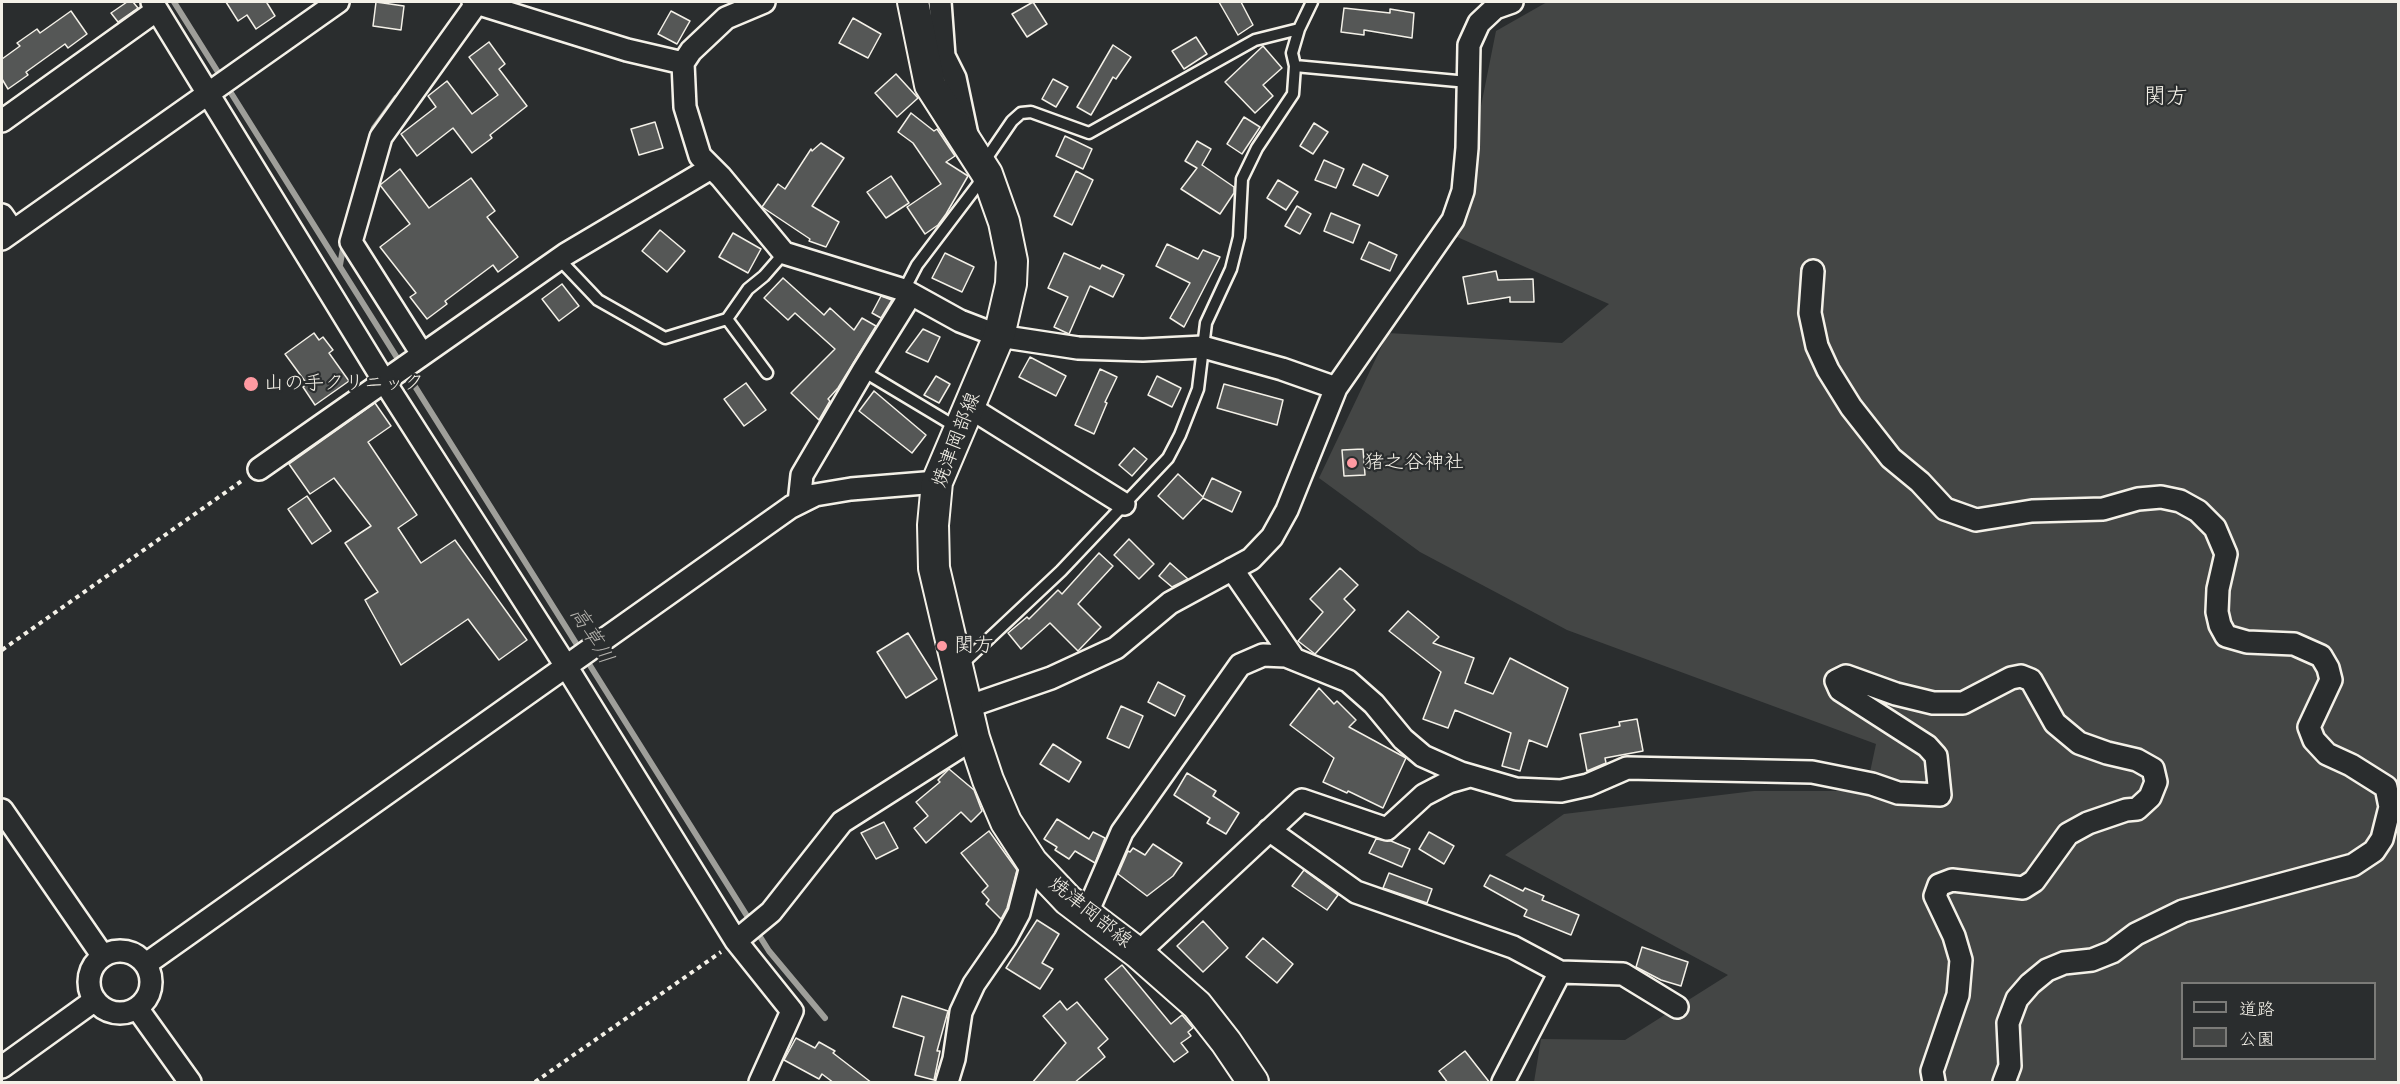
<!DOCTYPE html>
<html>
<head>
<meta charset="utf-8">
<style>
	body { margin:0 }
	#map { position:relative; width:2400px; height:1084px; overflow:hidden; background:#2a2d2e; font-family:Itim,"Klee One",sans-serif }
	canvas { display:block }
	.frame { position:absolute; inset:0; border:3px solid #f4f1e8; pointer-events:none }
	.legend { position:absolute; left:2181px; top:982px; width:195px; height:78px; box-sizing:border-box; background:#2a2d2e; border:2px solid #7b7b78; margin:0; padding:8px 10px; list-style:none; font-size:18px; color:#f4f1e8 }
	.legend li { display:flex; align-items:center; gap:12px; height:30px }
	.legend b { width:30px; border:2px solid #7b7b78 }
</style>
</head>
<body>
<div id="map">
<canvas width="2400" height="1084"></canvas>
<div class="frame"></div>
<ul class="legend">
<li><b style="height:8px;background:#2a2d2e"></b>道路</li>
<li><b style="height:16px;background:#444645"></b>公園</li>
</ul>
</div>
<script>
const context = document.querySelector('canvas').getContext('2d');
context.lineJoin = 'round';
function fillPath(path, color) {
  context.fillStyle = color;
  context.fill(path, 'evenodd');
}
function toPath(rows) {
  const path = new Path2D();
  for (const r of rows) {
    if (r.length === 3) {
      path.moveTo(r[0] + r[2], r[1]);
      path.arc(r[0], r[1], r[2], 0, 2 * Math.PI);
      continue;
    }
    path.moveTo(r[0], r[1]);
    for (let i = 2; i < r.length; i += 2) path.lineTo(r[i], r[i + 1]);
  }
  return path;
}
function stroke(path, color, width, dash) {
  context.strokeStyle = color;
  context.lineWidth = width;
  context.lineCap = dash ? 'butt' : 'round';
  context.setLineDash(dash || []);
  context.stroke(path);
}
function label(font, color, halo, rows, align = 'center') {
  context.font = font + ' Itim,"Klee One",sans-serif';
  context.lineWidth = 4.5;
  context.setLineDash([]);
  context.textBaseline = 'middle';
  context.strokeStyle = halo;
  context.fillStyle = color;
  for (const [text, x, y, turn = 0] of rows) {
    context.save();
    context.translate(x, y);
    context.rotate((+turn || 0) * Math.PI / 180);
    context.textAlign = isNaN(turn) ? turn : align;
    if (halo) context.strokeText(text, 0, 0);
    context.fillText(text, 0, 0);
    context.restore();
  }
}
fillPath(toPath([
	[1547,2,2398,2,2398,1082,1534,1082,1541,1039,1625,1040,1728,975,1505,855,1564,814,1754,791,1866,791,1876,744,1567,630,1420,552,1319,478,1388,333,1562,343,1609,304,1455,236,1496,31],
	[2182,984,2374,984,2374,1058,2182,1058]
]), '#444645');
stroke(toPath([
	[174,2,769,951,825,1018],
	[371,137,374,128,396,98],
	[340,265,344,243]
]), '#9f9f9a', 6);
const building = toPath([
	[127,2,133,2,138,8,118,22,111,13,127,2],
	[226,2,268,2,267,3,275,16,256,29,247,15,238,21,226,2],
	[376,2,404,6,401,30,373,26,376,2],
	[1033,2,1047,24,1027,37,1012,14,1033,2],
	[1219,2,1241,2,1253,25,1238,35,1219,2],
	[1344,8,1390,13,1390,9,1414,13,1412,38,1364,30,1364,35,1341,32,1344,8],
	[71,11,87,34,68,48,65,44,26,72,28,75,8,89,2,79,2,59,20,46,17,43,37,29,40,33,71,11],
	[671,11,690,21,677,44,658,34,671,11],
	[853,18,881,34,868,58,839,43,853,18],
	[1196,37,1207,54,1184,69,1172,51,1196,37],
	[489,42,505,64,499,69,527,106,490,135,492,138,472,153,453,128,417,156,401,134,436,107,428,96,447,81,472,114,498,95,469,57,489,42],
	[1113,45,1131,57,1116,79,1113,77,1091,115,1077,107,1113,45],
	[1263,46,1282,68,1263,85,1273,96,1255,113,1225,82,1263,46],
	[896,74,918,98,897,117,875,93,896,74],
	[1053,79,1068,87,1056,107,1042,99,1053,79],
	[911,113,934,131,937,129,955,156,946,162,968,176,946,214,938,225,925,234,907,207,941,184,913,143,898,132,911,113],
	[1244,117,1260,127,1242,154,1227,144,1244,117],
	[655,122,663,148,639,155,631,129,655,122],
	[1314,123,1328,132,1313,154,1300,146,1314,123],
	[1065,136,1092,149,1083,169,1056,156,1065,136],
	[1197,141,1211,149,1202,165,1234,187,1234,193,1220,214,1181,189,1197,168,1185,161,1197,141],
	[821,143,844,158,812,206,839,222,826,247,809,241,810,239,762,207,778,184,785,189,811,149,812,151,821,143],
	[1324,160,1344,169,1336,188,1315,180,1324,160],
	[1363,164,1388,176,1378,196,1353,185,1363,164],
	[400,169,429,208,471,178,495,211,487,217,518,257,498,272,493,265,445,301,447,304,427,319,410,297,416,293,380,247,410,224,380,185,400,169],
	[1076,171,1093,180,1072,225,1054,216,1076,171],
	[891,176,909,203,886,218,867,192,891,176],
	[1278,180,1298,192,1286,210,1267,198,1278,180],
	[1297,206,1311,214,1300,234,1285,226,1297,206],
	[1331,213,1360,225,1353,243,1324,231,1331,213],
	[660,230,685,251,667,272,642,251,660,230],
	[733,233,761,249,748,273,719,257,733,233],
	[1369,242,1397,255,1390,271,1361,259,1369,242],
	[1167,244,1198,259,1203,250,1220,257,1184,327,1170,318,1190,283,1156,266,1167,244],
	[945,253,974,267,962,292,932,278,945,253],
	[1064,253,1100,269,1102,265,1124,275,1113,297,1090,286,1069,334,1054,327,1068,297,1048,288,1064,253],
	[1496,271,1498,280,1533,279,1534,302,1510,302,1510,297,1468,304,1463,277,1496,271],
	[783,278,824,315,830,308,854,330,862,318,876,326,838,388,828,399,830,401,819,420,791,393,835,349,795,313,788,320,764,298,783,278],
	[562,284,579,306,559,321,542,299,562,284],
	[881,296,892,300,881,318,872,313,881,296],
	[923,329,940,337,928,362,906,352,923,329],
	[314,333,319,340,323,337,333,350,329,353,349,381,315,405,303,387,307,384,285,354,314,333],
	[1030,357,1066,376,1056,396,1019,377,1030,357],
	[1100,369,1117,377,1105,402,1107,403,1094,434,1075,425,1100,369],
	[936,376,950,384,939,403,924,395,936,376],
	[1157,376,1181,388,1172,407,1148,395,1157,376],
	[746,383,766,410,744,426,724,399,746,383],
	[1224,384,1283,400,1277,425,1217,408,1224,384],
	[874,391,926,435,912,453,859,411,874,391],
	[375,403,391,426,368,442,417,515,398,528,421,563,455,540,527,640,499,660,468,619,401,665,365,600,378,592,345,543,371,526,334,478,310,494,289,464,375,403],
	[1134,448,1147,459,1132,476,1119,465,1134,448],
	[1363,449,1365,475,1344,476,1342,450,1363,449],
	[1178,474,1203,497,1212,478,1241,492,1232,512,1203,498,1183,519,1158,496,1178,474],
	[307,496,331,531,312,544,288,509,307,496],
	[1129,539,1154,564,1139,579,1114,555,1129,539],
	[1099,553,1113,566,1078,604,1101,627,1078,651,1050,623,1021,649,1008,633,1027,617,1029,619,1058,590,1062,594,1099,553],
	[1170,563,1188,579,1172,587,1159,576,1170,563],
	[1340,568,1358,585,1344,599,1355,610,1315,654,1298,641,1323,612,1310,599,1340,568],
	[1408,611,1439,637,1433,643,1474,658,1465,683,1493,694,1510,658,1568,688,1547,747,1529,740,1520,771,1502,766,1511,733,1455,710,1448,728,1423,719,1441,672,1389,631,1408,611],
	[908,633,937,679,906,698,877,652,908,633],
	[1158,682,1185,696,1175,716,1148,702,1158,682],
	[1319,688,1334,704,1337,701,1356,720,1349,727,1406,758,1383,808,1348,791,1347,793,1323,782,1334,758,1290,725,1319,688],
	[1121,706,1143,716,1129,748,1107,738,1121,706],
	[1637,719,1643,751,1605,758,1606,763,1587,771,1580,734,1620,726,1619,722,1637,719],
	[1053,744,1081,762,1069,782,1040,764,1053,744],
	[949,769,974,790,982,811,971,822,961,812,926,843,914,828,928,816,916,802,940,782,938,780,949,769],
	[1187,773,1216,791,1213,796,1239,813,1226,834,1207,823,1210,818,1174,795,1187,773],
	[1057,819,1089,839,1093,832,1105,838,1095,863,1075,851,1069,859,1055,850,1057,847,1044,839,1057,819],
	[884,822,898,848,876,859,861,833,884,822],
	[989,831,1017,870,1007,908,1001,919,986,904,989,900,982,892,988,886,961,853,989,831],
	[1429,832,1454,846,1444,864,1419,849,1429,832],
	[1376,839,1391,841,1410,849,1402,867,1369,853,1376,839],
	[1153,844,1182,863,1173,876,1147,896,1118,874,1128,851,1130,852,1133,848,1145,855,1153,844],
	[1304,870,1338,895,1327,910,1292,886,1304,870],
	[1389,873,1432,889,1427,903,1383,888,1389,873],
	[1490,875,1523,891,1525,888,1544,896,1542,900,1579,915,1571,935,1524,916,1527,910,1484,886,1490,875],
	[1037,920,1059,934,1042,963,1053,969,1040,989,1006,968,1037,920],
	[1203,921,1228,948,1203,972,1177,946,1203,921],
	[1263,938,1293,964,1277,983,1246,957,1263,938],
	[1642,947,1688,962,1681,986,1661,980,1636,967,1642,947],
	[1122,965,1171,1024,1182,1015,1193,1028,1188,1032,1191,1036,1181,1043,1188,1052,1174,1062,1105,979,1122,965],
	[902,996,948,1011,937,1051,940,1051,934,1080,915,1075,924,1037,893,1027,902,996],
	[1060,1001,1067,1010,1077,1002,1108,1039,1098,1048,1105,1057,1074,1083,1032,1083,1066,1043,1043,1016,1060,1001],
	[796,1038,815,1048,819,1042,835,1051,833,1053,872,1083,834,1083,822,1074,819,1079,784,1060,796,1038],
	[1465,1051,1490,1083,1448,1083,1439,1071,1465,1051]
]);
fillPath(building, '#555756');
stroke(building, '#f4f1e8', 1.5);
const lane = toPath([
	[1295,66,1468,82],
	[984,162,1012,121,1021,113,1031,112,1089,133,1255,40,1299,29],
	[559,259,598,300,665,338,727,319,767,373],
	[904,290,917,265,983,178],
	[727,319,748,289,764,276,784,253],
	[863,371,958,428],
	[960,666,1061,571,1168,458,1180,435,1198,389,1206,323,1231,269,1239,237,1242,179,1257,148,1293,94,1295,66,1292,53,1299,29,1312,2]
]);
const street = toPath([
	[152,2,384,381,566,666,736,941,792,1011,760,1082],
	[473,2,627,50,683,63,691,51,726,18,764,2],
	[940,2,944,56,955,78,967,135],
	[683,63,685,107,700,156,721,177,784,253,904,290,960,321,999,336,1078,348,1143,350,1203,347,1282,369,1336,388],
	[2,121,157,10],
	[2,215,13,231],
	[2,239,338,2],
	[1813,271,1810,313,1817,346,1828,370,1851,407,1891,458,1920,482,1945,509,1976,520,2032,511,2103,509,2138,499,2161,497,2180,501,2198,511,2215,528,2226,554,2218,589,2217,612,2220,625,2226,636,2247,642,2294,644,2321,656,2328,668,2331,680,2309,727,2314,740,2327,754,2351,765,2386,787,2390,807,2382,839,2374,851,2353,865,2183,911,2136,934,2112,952,2092,960,2064,963,2047,970,2030,984,2017,999,2008,1023,2010,1066,2004,1082],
	[422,354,351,242,381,137,477,3],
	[969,407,1124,504],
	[259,469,566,254,711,168],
	[799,503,802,475,863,371,911,294],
	[1232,569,1294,659],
	[967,707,1051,678,1116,648,1170,603,1251,559,1272,537,1287,510,1336,388,1453,220,1463,191,1467,148,1469,45,1479,23,1495,8,1512,2],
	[2,810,102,955],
	[1269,830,1356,892,1513,947,1560,972,1623,974,1677,1007],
	[1086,915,1122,832,1240,665,1263,655,1286,656,1348,681,1374,704,1403,739,1423,756,1461,773,1516,789,1561,791,1588,785,1627,768,1812,772,1872,784,1898,793,1940,795,1936,756,1927,746,1840,690,1836,681,1846,676,1896,694,1933,703,1963,703,2011,678,2021,676,2031,680,2055,723,2079,743,2107,753,2137,760,2153,769,2156,782,2150,797,2137,809,2126,810,2088,823,2068,834,2034,881,2023,888,1952,880,1939,885,1935,896,1954,936,1961,960,1958,995,1932,1071,1934,1082],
	[742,936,771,912,842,822,974,738],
	[120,982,31],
	[1138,953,1302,800,1387,829,1424,795,1449,782,1470,776],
	[146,964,791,507,815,495,851,489,937,482],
	[137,1008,190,1082],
	[2,1067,95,1000],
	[947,1082,954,1059,961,1012,974,984,1005,939,1019,913,1032,862],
	[1503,1082,1560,972]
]);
const secondary = toPath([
	[913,2,930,85,987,174,1004,222,1012,261,1011,284,999,336,937,482,933,525,934,568,974,738,988,780,1006,822,1032,862,1068,900,1138,953,1197,1005,1226,1042,1253,1082]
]);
stroke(lane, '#f4f1e8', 15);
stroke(street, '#f4f1e8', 26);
stroke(secondary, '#f4f1e8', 34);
stroke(toPath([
	[2,650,243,480],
	[535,1082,721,952]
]), '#f4f1e8', 4, [4.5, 4.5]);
stroke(lane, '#2a2d2e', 10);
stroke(street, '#2a2d2e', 21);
stroke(secondary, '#2a2d2e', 30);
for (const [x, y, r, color] of [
	[251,384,8,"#ff9aa2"],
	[1352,463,6,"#ff9aa2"],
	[942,646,6,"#ff9aa2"]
]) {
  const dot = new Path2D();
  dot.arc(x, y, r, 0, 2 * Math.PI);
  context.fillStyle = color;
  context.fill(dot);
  stroke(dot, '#2a2d2e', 2);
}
label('20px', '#f4f1e8', '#2a2d2e', [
	["山の手クリニック",264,384],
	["猪之谷神社",1364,463],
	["関方",954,646]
], 'left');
label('20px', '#f4f1e8', '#2a2d2e', [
	["焼津岡部線",957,440,-69],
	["焼津岡部線",1090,913,39]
]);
label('italic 21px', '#b5b3ae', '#2a2d2e', [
	["高草川",591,636,58]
]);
label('22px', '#f4f1e8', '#2a2d2e', [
	["関方",2166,97]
]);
</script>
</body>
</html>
